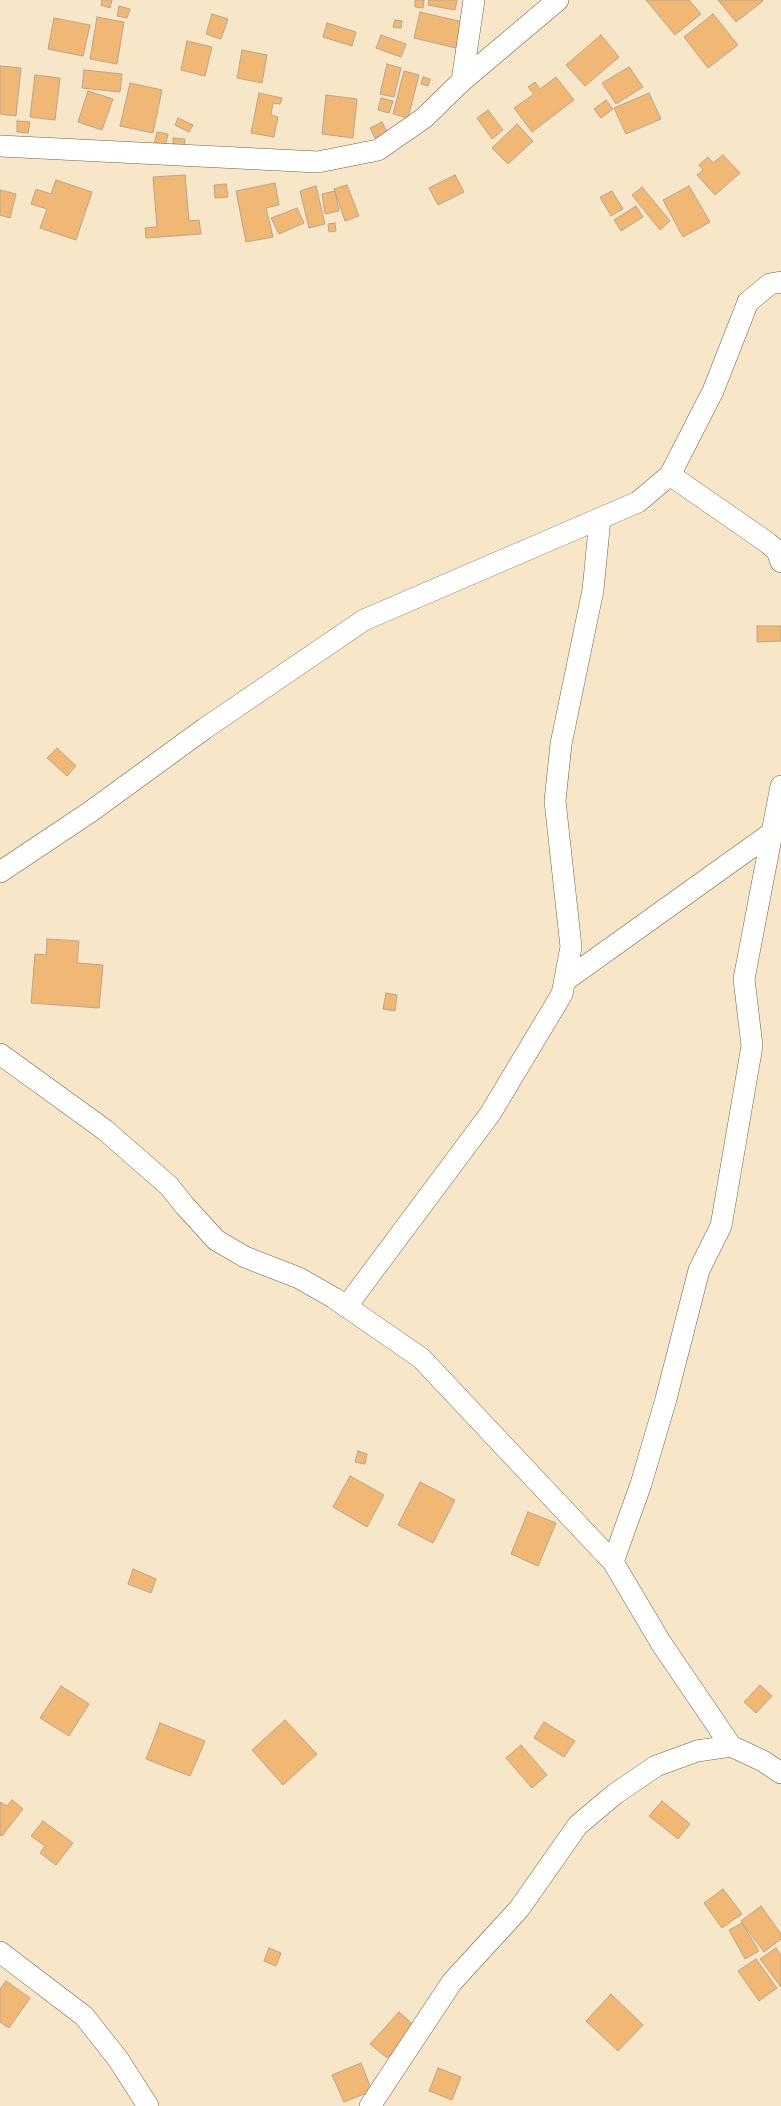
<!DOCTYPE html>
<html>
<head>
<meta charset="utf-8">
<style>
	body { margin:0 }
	canvas { display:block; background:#f8e6c9 }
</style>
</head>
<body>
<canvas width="781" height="2106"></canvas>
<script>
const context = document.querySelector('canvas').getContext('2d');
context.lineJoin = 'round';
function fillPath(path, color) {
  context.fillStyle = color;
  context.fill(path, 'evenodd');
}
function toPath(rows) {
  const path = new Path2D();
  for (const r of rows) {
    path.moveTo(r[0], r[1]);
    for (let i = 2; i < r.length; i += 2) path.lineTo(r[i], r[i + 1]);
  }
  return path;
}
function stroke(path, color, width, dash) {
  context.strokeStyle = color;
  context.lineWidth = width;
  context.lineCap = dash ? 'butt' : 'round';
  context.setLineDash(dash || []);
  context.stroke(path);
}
const building = toPath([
	[102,0,112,0,110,8,101,5,102,0],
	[415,0,424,0,423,8,415,7,415,0],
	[429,0,457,0,455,10,428,5,429,0],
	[646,0,689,0,701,14,675,35,646,0],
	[718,0,762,0,763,1,736,22,718,0],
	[119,6,130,9,127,18,117,16,119,6],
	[420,12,463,22,456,48,414,38,420,12],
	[212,14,228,19,221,39,206,34,212,14],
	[713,14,738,45,708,68,684,37,713,14],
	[97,17,124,22,117,64,90,59,97,17],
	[54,18,90,25,83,56,48,49,54,18],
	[395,20,402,21,401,28,393,27,395,20],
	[327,23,356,32,352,46,323,37,327,23],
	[381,35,406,44,401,57,376,48,381,35],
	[601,35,619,57,585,86,566,65,601,35],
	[187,41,212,47,205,76,181,70,187,41],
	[242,50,267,55,262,83,237,78,242,50],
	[387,64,401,68,394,97,380,94,387,64],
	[0,66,21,68,16,116,0,114,0,66],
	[629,67,643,87,616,104,602,83,629,67],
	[84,70,122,74,120,92,82,88,84,70],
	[404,71,419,75,408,118,393,114,404,71],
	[35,75,60,78,55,120,30,117,35,75],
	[423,77,430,79,428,86,421,84,423,77],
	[556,77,574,100,532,132,514,108,534,94,528,87,535,82,540,89,556,77],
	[130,83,162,90,153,133,120,126,130,83],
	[88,91,113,99,102,130,78,122,88,91],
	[259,93,282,98,280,104,273,103,271,115,278,117,274,137,251,133,259,93],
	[649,93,661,119,626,134,614,108,649,93],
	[326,95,357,99,353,138,322,134,326,95],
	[381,98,393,101,389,113,378,110,381,98],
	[606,100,613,109,601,118,594,109,606,100],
	[488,110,503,130,492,139,477,118,488,110],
	[178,118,193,125,189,132,175,125,178,118],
	[17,121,30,122,28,133,17,132,17,121],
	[382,122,387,132,375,138,370,128,382,122],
	[517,124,533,141,508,164,492,148,517,124],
	[157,132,168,134,165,148,154,145,157,132],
	[173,138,185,139,184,148,173,147,173,138],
	[723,155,740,173,715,195,697,175,703,170,699,165,708,157,713,163,723,155],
	[185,175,189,221,199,220,201,234,146,238,145,228,157,227,153,177,185,175],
	[455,175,464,192,438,205,429,188,455,175],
	[56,180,92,192,76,240,40,228,47,209,31,204,36,189,51,194,56,180],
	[275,183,279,205,266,208,273,237,246,242,236,191,275,183],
	[226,184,228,197,215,198,214,185,226,184],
	[347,185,359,216,345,221,334,189,347,185],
	[316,186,325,224,309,228,300,191,316,186],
	[689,186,710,222,683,237,663,200,689,186],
	[642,187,670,221,660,230,632,195,642,187],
	[0,190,16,194,10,218,0,215,0,190],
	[335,191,339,211,325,214,322,194,335,191],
	[612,191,623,209,611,216,600,197,612,191],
	[636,206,643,217,621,231,614,220,636,206],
	[297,208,304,223,279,234,271,218,297,208],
	[335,223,336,231,329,232,328,224,335,223],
	[757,626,781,626,781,641,757,642,757,626],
	[57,748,76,766,67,776,47,758,57,748],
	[47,939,79,941,77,963,103,965,99,1008,31,1003,35,954,46,955,47,939],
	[386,993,397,995,395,1011,383,1009,386,993],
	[358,1451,367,1454,365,1464,355,1462,358,1451],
	[350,1476,384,1495,367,1527,333,1507,350,1476],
	[420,1482,455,1500,433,1543,398,1525,420,1482],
	[528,1512,556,1523,538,1566,511,1554,528,1512],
	[133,1569,156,1579,151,1593,128,1584,133,1569],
	[760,1685,772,1696,756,1713,744,1702,760,1685],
	[61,1686,89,1704,69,1736,40,1718,61,1686],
	[285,1720,317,1754,283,1785,252,1750,285,1720],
	[544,1722,575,1741,564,1757,534,1738,544,1722],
	[160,1723,205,1741,190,1776,146,1759,160,1723],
	[521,1745,547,1775,532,1788,506,1758,521,1745],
	[12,1800,23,1809,2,1836,0,1835,0,1802,7,1806,12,1800],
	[662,1801,690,1824,678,1839,649,1816,662,1801],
	[43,1821,73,1843,56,1865,40,1853,45,1846,31,1836,43,1821],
	[723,1889,742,1914,722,1928,704,1903,723,1889],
	[761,1906,781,1934,781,1939,764,1952,741,1921,761,1906],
	[742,1923,759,1951,745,1959,729,1930,742,1923],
	[269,1948,281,1953,276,1966,264,1961,269,1948],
	[776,1948,781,1955,781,1987,760,1959,776,1948],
	[756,1959,777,1988,759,2001,738,1971,756,1959],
	[6,1981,30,1998,9,2028,0,2022,0,1989,6,1981],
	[611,1994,643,2025,618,2051,586,2021,611,1994],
	[399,2012,416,2027,387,2058,370,2044,399,2012],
	[361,2063,372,2091,344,2102,332,2075,361,2063],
	[438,2068,461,2077,452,2100,429,2091,438,2068]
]);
fillPath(building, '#f1b875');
stroke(building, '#bba48c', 1);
const minor = toPath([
	[462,81,474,0],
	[0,146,318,162,378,150,424,118,462,81,558,0],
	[670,475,768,543,777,551,781,562],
	[0,872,90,812,204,729,364,620,638,502,670,475,713,391,748,302,770,284,781,282],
	[566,980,777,829],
	[0,1054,105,1130,169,1186,185,1206,216,1240,245,1257,299,1278,334,1298,421,1358,613,1562,661,1643,731,1746],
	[346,1307,490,1114,562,994,571,947,555,801,561,744,593,590,600,519],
	[613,1562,641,1484,666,1399,699,1270,721,1226,752,1046,744,979,781,786],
	[0,1952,84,2016,118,2059,148,2106],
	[370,2106,452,1982,519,1909,578,1825,615,1794,656,1766,697,1751,731,1746,763,1761,781,1773]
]);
stroke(minor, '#6f6047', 22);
stroke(minor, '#fff', 21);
</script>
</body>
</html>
